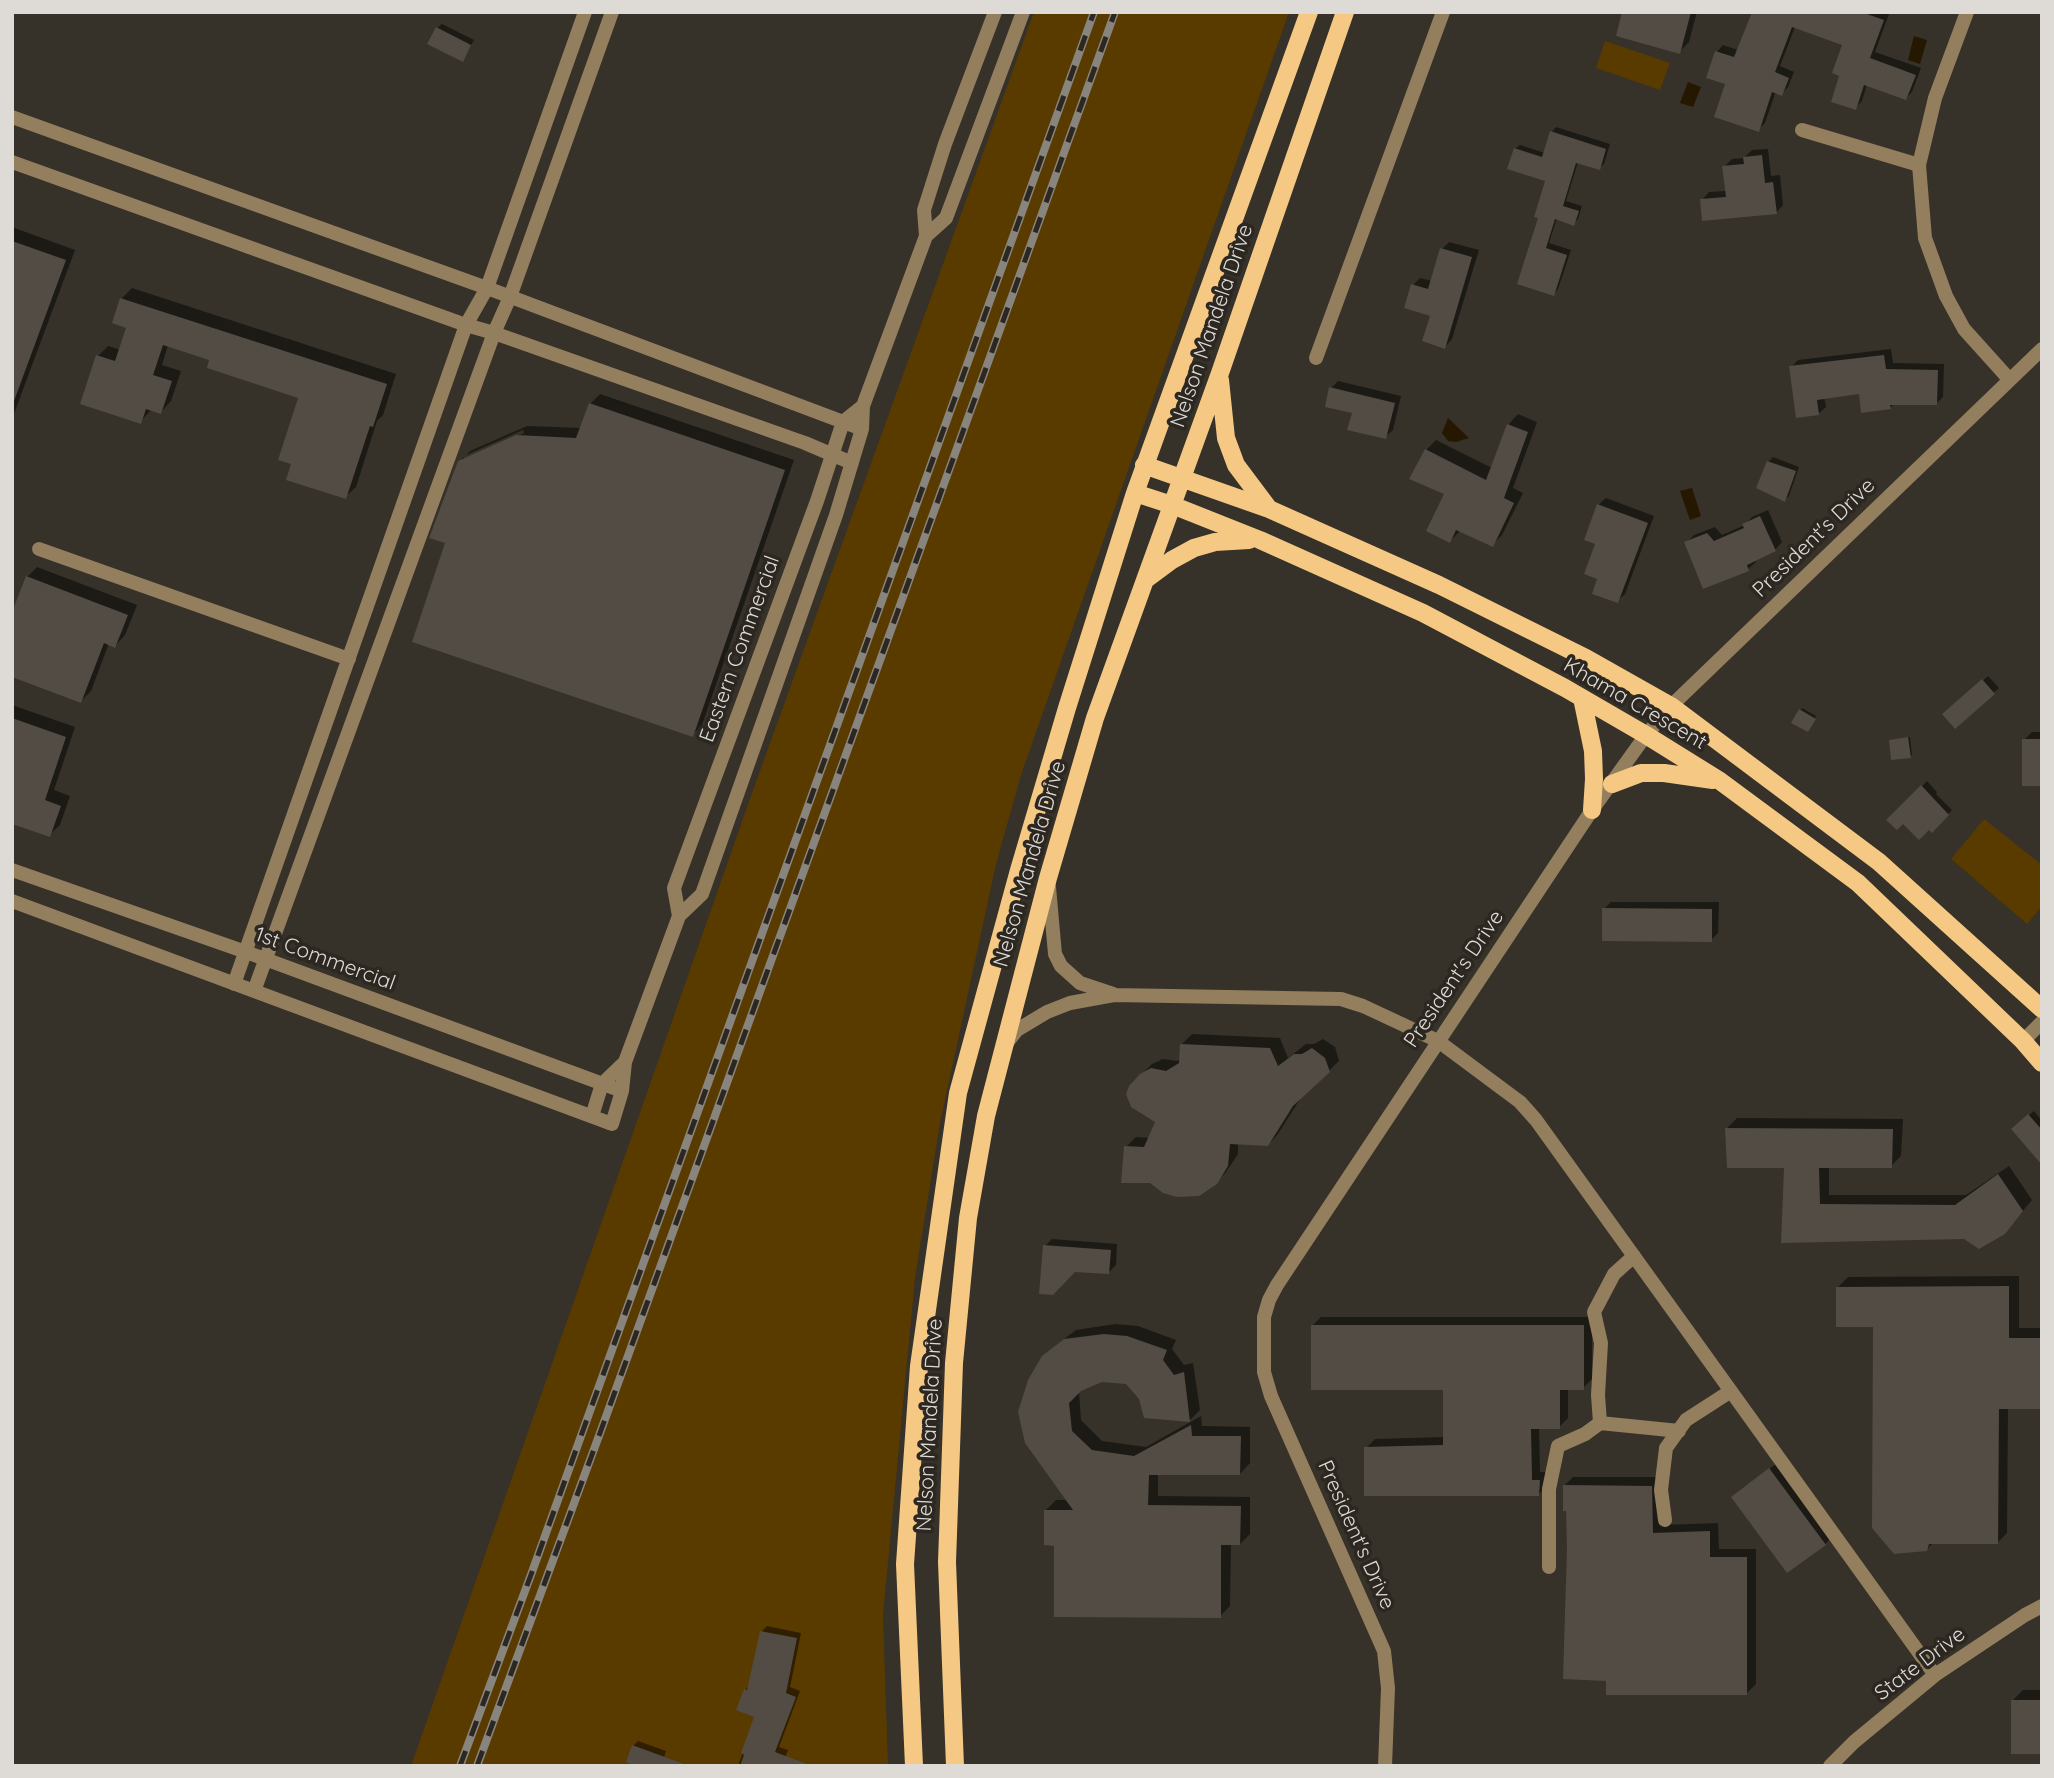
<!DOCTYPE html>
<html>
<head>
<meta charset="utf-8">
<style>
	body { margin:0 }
	#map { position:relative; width:2054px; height:1778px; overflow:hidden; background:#363129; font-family:Quicksand,sans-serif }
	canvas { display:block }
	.frame { position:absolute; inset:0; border:14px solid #dedbd6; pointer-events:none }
</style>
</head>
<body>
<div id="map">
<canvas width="2054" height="1778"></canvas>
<div class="frame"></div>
</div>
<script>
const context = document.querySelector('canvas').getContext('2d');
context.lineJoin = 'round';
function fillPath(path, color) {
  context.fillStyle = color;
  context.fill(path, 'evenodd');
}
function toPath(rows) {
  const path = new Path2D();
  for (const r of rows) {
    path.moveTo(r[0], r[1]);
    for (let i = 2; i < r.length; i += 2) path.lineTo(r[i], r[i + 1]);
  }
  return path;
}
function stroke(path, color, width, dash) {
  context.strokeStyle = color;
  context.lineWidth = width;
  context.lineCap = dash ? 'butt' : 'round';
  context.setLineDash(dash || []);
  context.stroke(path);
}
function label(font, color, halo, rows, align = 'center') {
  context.font = font + ' Quicksand,sans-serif';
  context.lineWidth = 7;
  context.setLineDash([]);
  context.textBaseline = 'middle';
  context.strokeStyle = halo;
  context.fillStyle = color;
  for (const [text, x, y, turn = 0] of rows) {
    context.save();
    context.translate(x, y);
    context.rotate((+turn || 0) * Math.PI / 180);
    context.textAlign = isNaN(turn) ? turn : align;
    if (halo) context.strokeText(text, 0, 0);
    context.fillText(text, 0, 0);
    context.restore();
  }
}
fillPath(toPath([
	[1034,12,1289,12,1021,775,996,864,940,1123,915,1278,883,1615,888,1766,411,1766,752,793],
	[1605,41,1670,63,1660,90,1596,68],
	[1984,819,2042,865,2042,906,2027,924,1951,859]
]), '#593b00');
fillPath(toPath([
	[1914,36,1927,40,1920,64,1908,60],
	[1688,82,1701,87,1693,107,1680,103],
	[1448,418,1469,438,1456,442,1448,441,1442,433],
	[1692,488,1701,516,1690,520,1680,491]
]), '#261700');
fillPath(toPath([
	[1624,12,1697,12,1689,42,1679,52],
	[1754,12,1889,14,1875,52,1921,68,1912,92,1906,98,1867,84,1862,101,1855,108,1842,75,1844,44,1795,27,1780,66,1794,72,1788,87,1781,94,1776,91,1765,123,1758,130,1727,83,1717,52,1723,45,1738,50],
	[442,24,474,40,462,60,437,28],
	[1556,127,1610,144,1604,164,1599,168,1578,162,1566,201,1582,206,1578,219,1573,224,1557,218,1549,243,1571,250,1558,289,1554,294,1540,217,1548,180,1515,149,1520,145,1545,153,1552,132],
	[1768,149,1771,176,1780,175,1783,205,1776,213,1702,200,1709,192,1727,191,1724,167,1732,159,1744,158,1752,150],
	[12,227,75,250,12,419],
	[1449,242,1479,250,1452,339,1445,347,1432,315,1413,285,1420,278,1432,281,1442,249],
	[132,288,396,374,383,415,377,421,356,487,345,497,294,463,300,397,211,359,168,345,162,365,181,371,171,401,161,412,152,409,140,422,98,356,108,346,121,350,128,326,121,299],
	[1891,349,1893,363,1944,364,1943,397,1936,404,1895,403,1890,408,1860,392,1824,397,1826,407,1819,413,1791,367,1798,360],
	[1338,381,1401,396,1393,430,1385,437,1354,412,1331,388],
	[600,394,794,460,702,725,692,735,448,542,459,462,464,457,464,460,524,433,523,430,466,455,470,451,527,426,582,428,590,404],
	[1518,414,1537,422,1513,488,1523,493,1502,535,1492,545,1461,530,1450,541,1446,493,1426,450,1436,440,1492,468,1508,425],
	[1773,457,1799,467,1789,496,1785,500,1768,462],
	[1606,498,1654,516,1625,594,1617,601,1599,578,1598,505],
	[1768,510,1782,542,1775,550,1755,559,1756,562,1748,569,1704,587,1687,542,1694,535,1715,527,1722,535,1745,525,1752,517],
	[37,567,137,605,125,635,115,646,109,643,91,691,81,701,27,577],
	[1988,676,1999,688,1955,727,1949,710],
	[12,705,75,727,54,790,70,796,60,825,49,835,12,822],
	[1802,708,1816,716,1809,728,1793,722],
	[2032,732,2042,732,2042,784,2024,740],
	[1910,737,1912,755,1910,757,1891,740],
	[1927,781,1937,792,1936,794,1952,810,1932,831,1889,820],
	[1611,902,1719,902,1718,933,1711,940,1604,909],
	[1192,1034,1280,1038,1288,1058,1306,1044,1314,1044,1323,1039,1335,1047,1339,1061,1302,1096,1278,1134,1268,1145,1238,1143,1238,1154,1226,1172,1216,1183,1126,1147,1136,1137,1150,1138,1157,1122,1141,1075,1152,1064,1163,1059,1177,1061,1181,1059,1182,1044],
	[2034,1111,2042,1121,2042,1152,2018,1124],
	[1737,1118,1903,1119,1901,1156,1891,1166,1829,1166,1829,1195,1966,1195,2009,1166,2032,1200,2004,1233,1964,1237,1783,1241,1786,1166,1727,1128],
	[1052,1239,1117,1244,1116,1265,1108,1273,1045,1246],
	[2019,1276,2019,1328,2042,1328,2042,1408,2008,1408,2007,1533,1997,1543,1934,1542,1926,1550,1875,1325,1838,1287,1848,1277],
	[1321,1317,1592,1317,1592,1379,1583,1388,1568,1388,1568,1418,1559,1427,1539,1427,1540,1472,1548,1472,1547,1485,1539,1494,1366,1448,1375,1439,1445,1437,1445,1388,1312,1326],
	[1115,1324,1138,1326,1176,1340,1172,1349,1184,1365,1193,1363,1200,1410,1190,1420,1140,1398,1127,1382,1102,1380,1079,1391,1081,1420,1102,1441,1146,1447,1201,1416,1202,1426,1250,1427,1250,1463,1240,1474,1158,1473,1158,1496,1250,1497,1250,1534,1240,1544,1231,1544,1230,1606,1220,1616,1056,1544,1046,1510,1056,1500,1068,1500,1055,1346,1076,1330],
	[1776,1464,1831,1538,1825,1544,1739,1491],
	[1573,1477,1660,1477,1662,1525,1718,1523,1719,1549,1756,1549,1756,1684,1746,1694,1608,1679,1569,1548,1564,1486],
	[767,1626,801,1633,790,1687,800,1691,779,1747,788,1750,782,1766,738,1766,756,1716,745,1690,750,1685,761,1632],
	[2023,1690,2042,1690,2042,1753,2013,1700],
	[638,1741,666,1751,661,1766,633,1746]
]), '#0007');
fillPath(toPath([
	[1622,12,1691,12,1680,54,1616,36],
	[1752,12,1861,12,1884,20,1870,58,1916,75,1906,100,1864,85,1856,110,1831,102,1839,76,1832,73,1842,45,1792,27,1775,72,1789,78,1782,96,1772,92,1759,132,1714,117,1725,84,1706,78,1715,51,1734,57],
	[436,27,471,45,463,62,427,44],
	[1550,131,1606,149,1600,170,1576,163,1563,206,1579,211,1574,226,1555,219,1546,248,1567,255,1554,296,1517,284,1538,218,1534,217,1545,181,1507,169,1514,148,1542,157],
	[1762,155,1765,183,1773,182,1777,214,1702,221,1700,199,1726,197,1722,166,1744,164,1743,157],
	[12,241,66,260,14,401,12,401],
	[1440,248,1472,257,1445,349,1422,341,1430,316,1404,308,1411,284,1428,289],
	[120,298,387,384,373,427,370,426,346,499,286,480,291,464,278,460,298,398,207,368,209,360,163,345,153,375,172,381,161,414,146,409,141,424,80,404,96,355,115,361,126,328,112,323],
	[1884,355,1886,369,1938,370,1937,405,1890,405,1891,409,1861,413,1859,394,1817,400,1819,415,1796,418,1789,366],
	[1329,387,1395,403,1386,439,1347,430,1352,413,1325,407],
	[589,403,785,470,693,737,412,642,445,543,429,538,458,461,516,435,576,438],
	[1507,424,1528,432,1504,498,1514,503,1493,547,1456,530,1450,543,1426,531,1444,494,1409,479,1425,449,1486,480],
	[1767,461,1796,471,1785,502,1756,488],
	[1597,504,1648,523,1618,603,1592,594,1597,579,1584,574,1595,544,1584,540],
	[1760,516,1776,551,1747,565,1749,571,1703,589,1684,542,1707,533,1714,541,1744,528,1742,524],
	[26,576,128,615,115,648,104,643,81,703,12,677,12,612],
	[1982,679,1995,694,1955,729,1942,714],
	[1799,709,1816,719,1808,732,1791,723],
	[12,718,66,737,45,800,61,806,50,837,12,824],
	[1908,737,1911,758,1891,760,1889,740],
	[2022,739,2042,739,2042,786,2022,786],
	[1921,785,1949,815,1932,833,1929,830,1919,840,1903,824,1897,830,1886,820],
	[1602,908,1712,909,1712,942,1602,941],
	[1180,1044,1270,1048,1278,1066,1294,1054,1302,1054,1312,1048,1325,1058,1330,1072,1293,1106,1268,1146,1230,1144,1228,1166,1217,1184,1199,1196,1177,1197,1163,1193,1150,1183,1121,1183,1124,1146,1144,1147,1155,1122,1131,1107,1126,1094,1129,1086,1140,1074,1151,1068,1166,1071,1179,1063],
	[2028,1114,2042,1130,2042,1165,2011,1129],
	[1725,1128,1893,1129,1892,1168,1819,1168,1820,1204,1955,1205,1998,1174,2023,1211,2005,1234,1979,1249,1964,1239,1781,1243,1784,1168,1727,1168],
	[1043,1245,1111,1250,1109,1274,1075,1272,1053,1295,1039,1294],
	[2009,1286,2009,1338,2042,1338,2042,1409,1999,1409,1998,1544,1929,1544,1927,1551,1894,1554,1872,1528,1873,1327,1836,1327,1836,1287],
	[1311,1325,1584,1325,1584,1390,1560,1390,1560,1429,1531,1429,1532,1480,1540,1480,1539,1496,1364,1496,1364,1447,1443,1445,1443,1390,1311,1390],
	[1104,1334,1127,1336,1167,1350,1163,1360,1174,1375,1184,1372,1190,1422,1144,1418,1139,1399,1126,1384,1102,1382,1081,1391,1069,1403,1072,1431,1092,1450,1134,1456,1191,1425,1192,1436,1241,1436,1240,1475,1149,1475,1148,1505,1241,1506,1240,1545,1221,1545,1221,1618,1054,1617,1054,1546,1044,1545,1044,1510,1073,1510,1025,1443,1018,1412,1028,1380,1042,1356,1064,1339],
	[1769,1468,1826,1545,1787,1573,1731,1497],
	[1563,1485,1652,1486,1653,1533,1710,1531,1710,1557,1747,1557,1747,1695,1606,1695,1606,1681,1563,1679,1567,1548,1566,1511,1563,1511],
	[760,1631,797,1638,786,1693,796,1697,775,1752,807,1764,807,1766,740,1766,744,1755,741,1753,754,1717,736,1710,744,1689,747,1690],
	[2011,1700,2042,1700,2042,1754,2011,1754],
	[632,1745,684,1764,684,1766,636,1766,626,1762]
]), '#524c44');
stroke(toPath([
	[1967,12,1935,98,1919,165,1925,238,1946,296,1964,329,2009,379],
	[12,117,487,288,862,429],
	[1802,130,1919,165],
	[12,162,466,325,494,333,805,443,852,463],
	[926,236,946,218,1023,12],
	[1316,358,1443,12],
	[39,549,349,659],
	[12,870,246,952,622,1091],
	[1049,887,1055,954,1061,966,1080,983,1113,994],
	[12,901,612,1124,622,1091,625,1062,679,916,702,894,836,515,862,429,863,406,926,236,924,210,945,144,995,12],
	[679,916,674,888,817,501,843,422,863,406],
	[234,984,466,325,487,288,585,12],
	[254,991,494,333,510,297,612,12],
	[2023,1041,2042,1022],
	[1006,1044,1017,1030,1047,1012,1070,1003,1114,995,1341,999,1363,1006,1438,1041,1520,1102,1536,1120,1935,1675],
	[592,1116,602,1084,625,1062],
	[1600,1423,1679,1431],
	[1665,1520,1661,1490,1666,1448,1686,1420,1731,1391],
	[1549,1567,1549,1489,1558,1446,1585,1434,1600,1423,1598,1395,1601,1343,1594,1312,1614,1274,1634,1256],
	[1385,1766,1388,1688,1384,1651,1271,1396,1264,1372,1264,1317,1269,1300,1277,1285,1592,810,1646,735,1671,706,2042,349],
	[1830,1766,1854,1742,1935,1675,2025,1615,2042,1606]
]), '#937e5d', 14);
stroke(toPath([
	[1220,380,1226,438,1236,465,1269,509],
	[1144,465,1269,509,1439,585,1586,658,1671,706,1879,862,2042,1009],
	[1135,493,1172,505,1260,540,1423,613,1565,688,1646,735,1720,781,1858,883,2023,1041,2042,1063],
	[1145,580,1172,560,1194,548,1215,542,1249,540],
	[1582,698,1593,751,1594,779,1592,810],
	[1612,784,1641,773,1664,773,1713,780],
	[914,1766,905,1564,919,1366,958,1093,1019,870,1067,708,1135,493,1309,12],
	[955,1766,947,1562,954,1363,968,1218,986,1116,1048,878,1095,718,1220,373,1345,12]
]), '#f5c984', 18);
const rail = toPath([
	[460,1766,532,1572,1094,12],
	[477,1766,600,1433,1115,12]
]);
stroke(rail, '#88847e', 8);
stroke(rail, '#2c2720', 5, [16]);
label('21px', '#dedbd6', '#2c2720', [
	["Nelson Mandela Drive",1212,326,-71],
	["President's Drive",1814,538,-44],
	["Eastern Commercial",740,649,-70],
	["Khama Crescent",1635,704,30],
	["Nelson Mandela Drive",1030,864,-74],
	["1st Commercial",325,959,20],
	["President's Drive",1454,979,-56],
	["Nelson Mandela Drive",930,1425,-87],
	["President's Drive",1356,1535,66],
	["State Drive",1920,1664,-37]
]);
</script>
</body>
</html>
